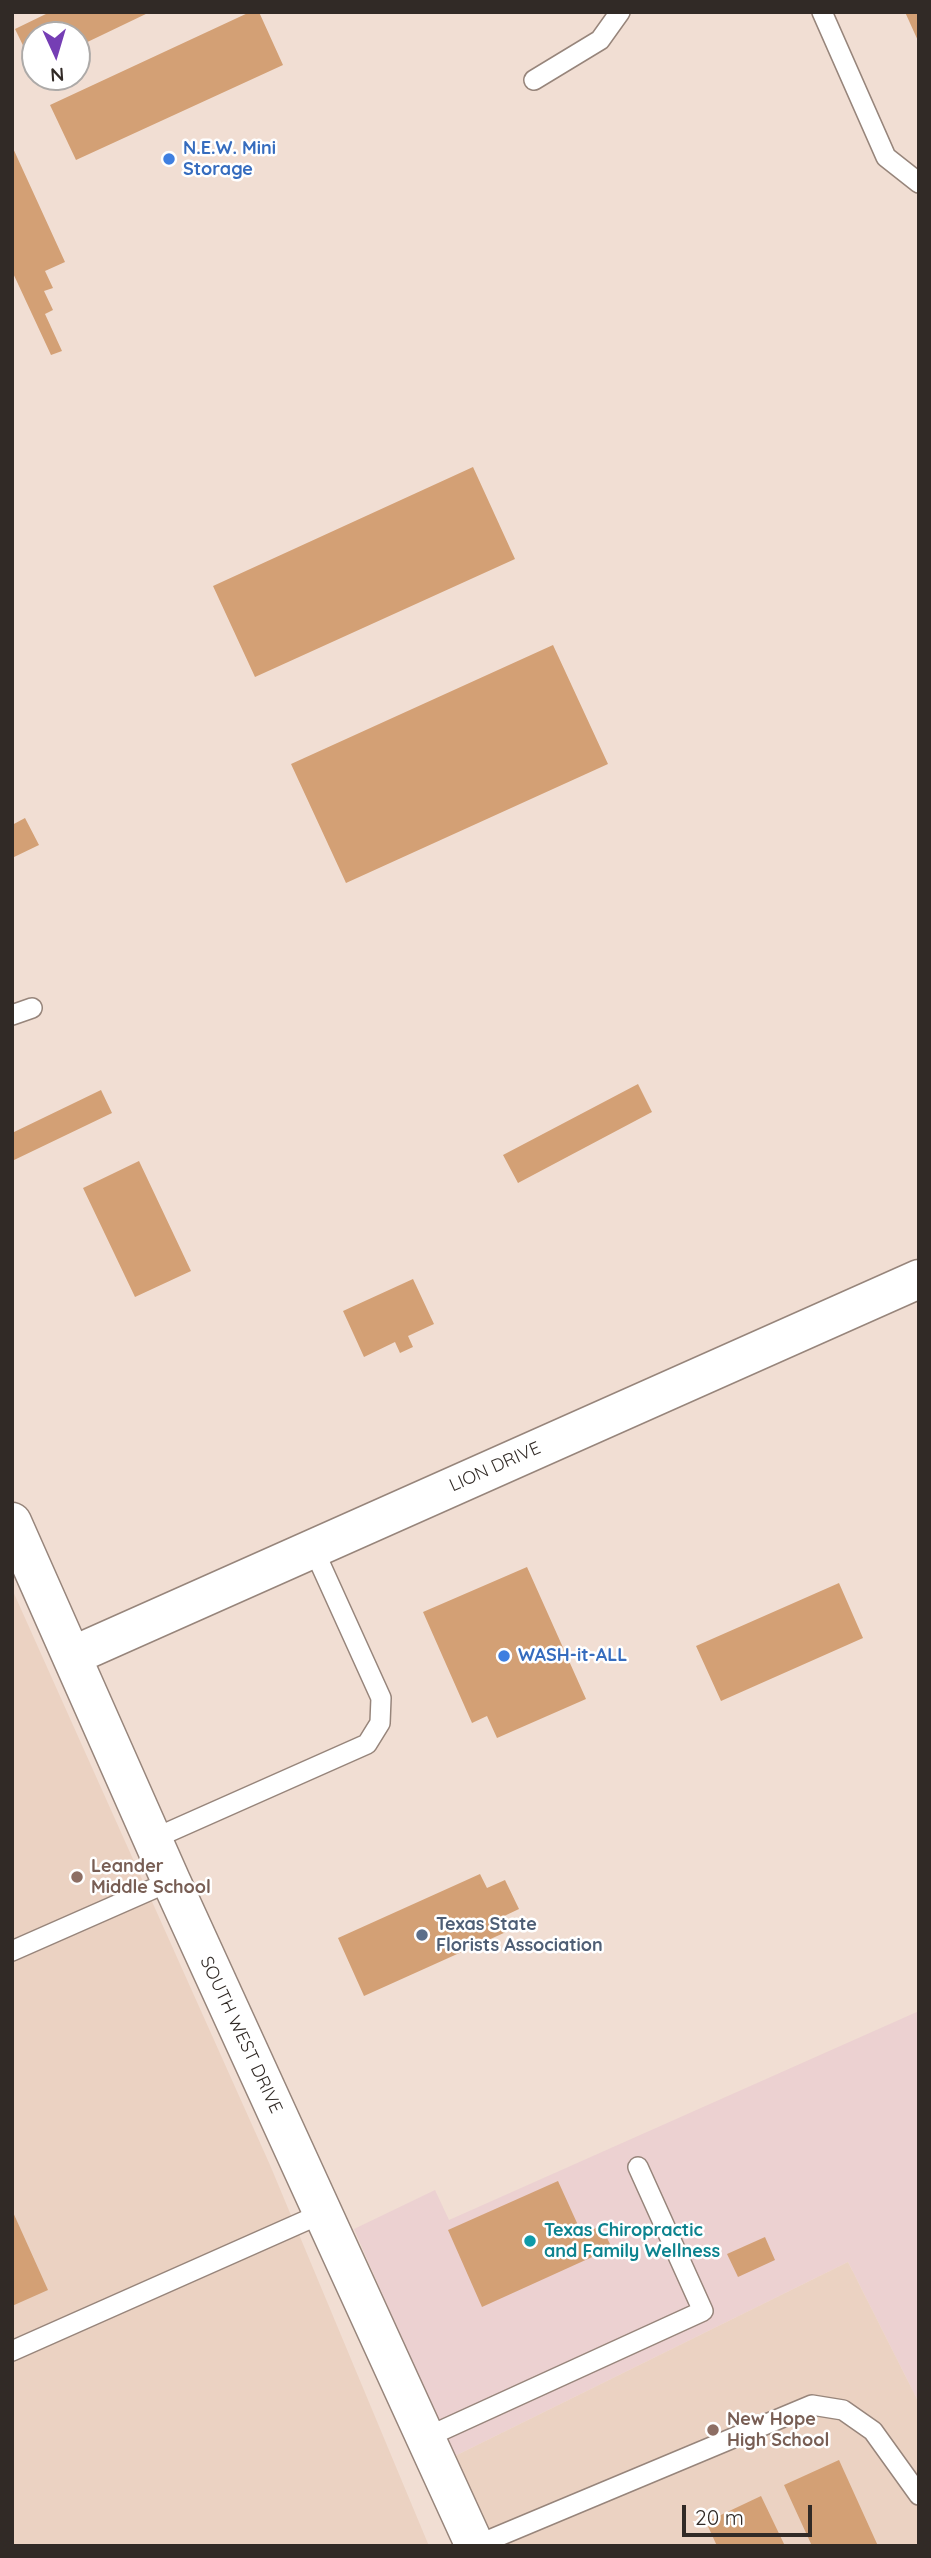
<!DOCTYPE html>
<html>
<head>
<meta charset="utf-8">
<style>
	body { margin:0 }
	#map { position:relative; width:931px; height:2558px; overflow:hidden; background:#f1ded3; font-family:Quicksand,sans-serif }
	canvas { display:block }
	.frame { position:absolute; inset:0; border:14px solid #312a26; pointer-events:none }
	.north { position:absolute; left:21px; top:21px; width:70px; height:70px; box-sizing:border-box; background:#fff; border:2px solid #adaaa8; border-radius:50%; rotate:176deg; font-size:19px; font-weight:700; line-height:28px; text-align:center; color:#312a26 }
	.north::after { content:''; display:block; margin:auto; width:24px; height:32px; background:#753eb4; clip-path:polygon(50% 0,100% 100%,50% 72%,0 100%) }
	.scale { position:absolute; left:682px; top:2505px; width:130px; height:32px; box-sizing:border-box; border:4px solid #312a26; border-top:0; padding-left:9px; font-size:21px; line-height:24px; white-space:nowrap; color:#312a26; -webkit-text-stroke:5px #fff; paint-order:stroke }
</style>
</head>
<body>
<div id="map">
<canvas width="931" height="2558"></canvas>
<div class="frame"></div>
<div class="north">N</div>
<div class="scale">20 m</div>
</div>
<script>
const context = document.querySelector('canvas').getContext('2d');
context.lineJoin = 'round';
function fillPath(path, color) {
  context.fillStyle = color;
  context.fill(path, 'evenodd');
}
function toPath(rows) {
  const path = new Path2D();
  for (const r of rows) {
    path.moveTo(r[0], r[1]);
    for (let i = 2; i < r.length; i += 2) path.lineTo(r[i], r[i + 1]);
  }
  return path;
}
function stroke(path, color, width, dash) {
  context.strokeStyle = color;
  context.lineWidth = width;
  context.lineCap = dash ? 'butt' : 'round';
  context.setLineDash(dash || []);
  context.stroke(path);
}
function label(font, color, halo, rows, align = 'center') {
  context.font = font + ' Quicksand,sans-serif';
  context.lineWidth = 5;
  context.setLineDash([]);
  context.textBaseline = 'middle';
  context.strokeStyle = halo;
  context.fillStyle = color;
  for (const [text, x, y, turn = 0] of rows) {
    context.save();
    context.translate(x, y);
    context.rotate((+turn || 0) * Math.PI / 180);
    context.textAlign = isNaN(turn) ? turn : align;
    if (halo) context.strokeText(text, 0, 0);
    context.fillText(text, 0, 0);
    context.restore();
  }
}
fillPath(toPath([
	[919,2011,919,2403,848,2262,453,2457,354,2229,435,2190,449,2220]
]), '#ecd1d1');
fillPath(toPath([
	[12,1589,270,2165,429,2546,12,2546],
	[848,2262,919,2403,919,2546,498,2546,453,2457]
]), '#ebd2c2');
fillPath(toPath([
	[50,12,150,12,77,47,77,35,35,35,35,70,15,29],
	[250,12,259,12,283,65,76,160,50,105],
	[905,12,919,12,919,43],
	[12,146,65,262,45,271,53,288,44,291,53,310,45,314,62,351,51,355,12,271],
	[473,467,515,559,255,677,213,586],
	[553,645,608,764,346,883,291,764],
	[25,818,39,845,12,858,12,825],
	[638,1084,652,1112,518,1183,503,1155],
	[101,1090,112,1113,12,1161,12,1133],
	[139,1161,191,1271,135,1297,83,1188],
	[413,1279,434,1324,408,1336,413,1347,400,1353,395,1342,364,1357,343,1311],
	[527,1567,586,1699,497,1738,487,1716,472,1723,423,1612],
	[839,1583,863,1638,721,1701,696,1646],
	[480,1874,487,1888,505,1880,519,1909,500,1918,506,1932,364,1996,338,1938],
	[558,2181,582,2234,601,2226,612,2248,482,2307,448,2230],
	[12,2210,48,2290,12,2306],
	[765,2237,775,2260,738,2277,727,2254],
	[839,2460,878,2546,812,2546,784,2485],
	[761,2496,785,2546,717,2546,706,2522]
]), '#d3a075');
const service = toPath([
	[822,12,886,157,919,183],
	[534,80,600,40,620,12],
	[12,1015,32,1008],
	[153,1839,367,1744,380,1723,381,1698,313,1548],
	[12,1951,171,1881],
	[12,2351,323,2213],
	[425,2438,703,2311,638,2167],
	[475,2546,812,2405,843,2410,873,2431,919,2495]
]);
const minor = toPath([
	[12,1522,171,1881,475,2546],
	[72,1656,919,1279]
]);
stroke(service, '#97857b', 22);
stroke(minor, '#97857b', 41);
stroke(service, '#fff', 19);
stroke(minor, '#fff', 38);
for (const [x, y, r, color] of [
	[169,159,7,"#3f7fe0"],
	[504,1656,7,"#3f7fe0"],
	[77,1877,7,"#8d6e63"],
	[422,1935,7,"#5c6f8a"],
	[530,2241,7,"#0f9aa8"],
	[713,2430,7,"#8d6e63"]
]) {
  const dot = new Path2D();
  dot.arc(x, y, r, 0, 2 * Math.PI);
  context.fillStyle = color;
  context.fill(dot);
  stroke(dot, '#fff', 2.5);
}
label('bold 18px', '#366cbe', '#fff', [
	["N.E.W. Mini",183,149],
	["Storage",183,170],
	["WASH-it-ALL",518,1656]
], 'left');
label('18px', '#312a26', '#fff', [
	["LION DRIVE",495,1467,-24],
	["SOUTH WEST DRIVE",241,2035,65]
]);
label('bold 18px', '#785e54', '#fff', [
	["Leander",91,1867],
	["Middle School",91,1888],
	["New Hope",727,2420],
	["High School",727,2441]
], 'left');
label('bold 18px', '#4e5e75', '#fff', [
	["Texas State",436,1925],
	["Florists Association",436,1946]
], 'left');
label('bold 18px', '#0d838f', '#fff', [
	["Texas Chiropractic",544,2231],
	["and Family Wellness",544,2252]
], 'left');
</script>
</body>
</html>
